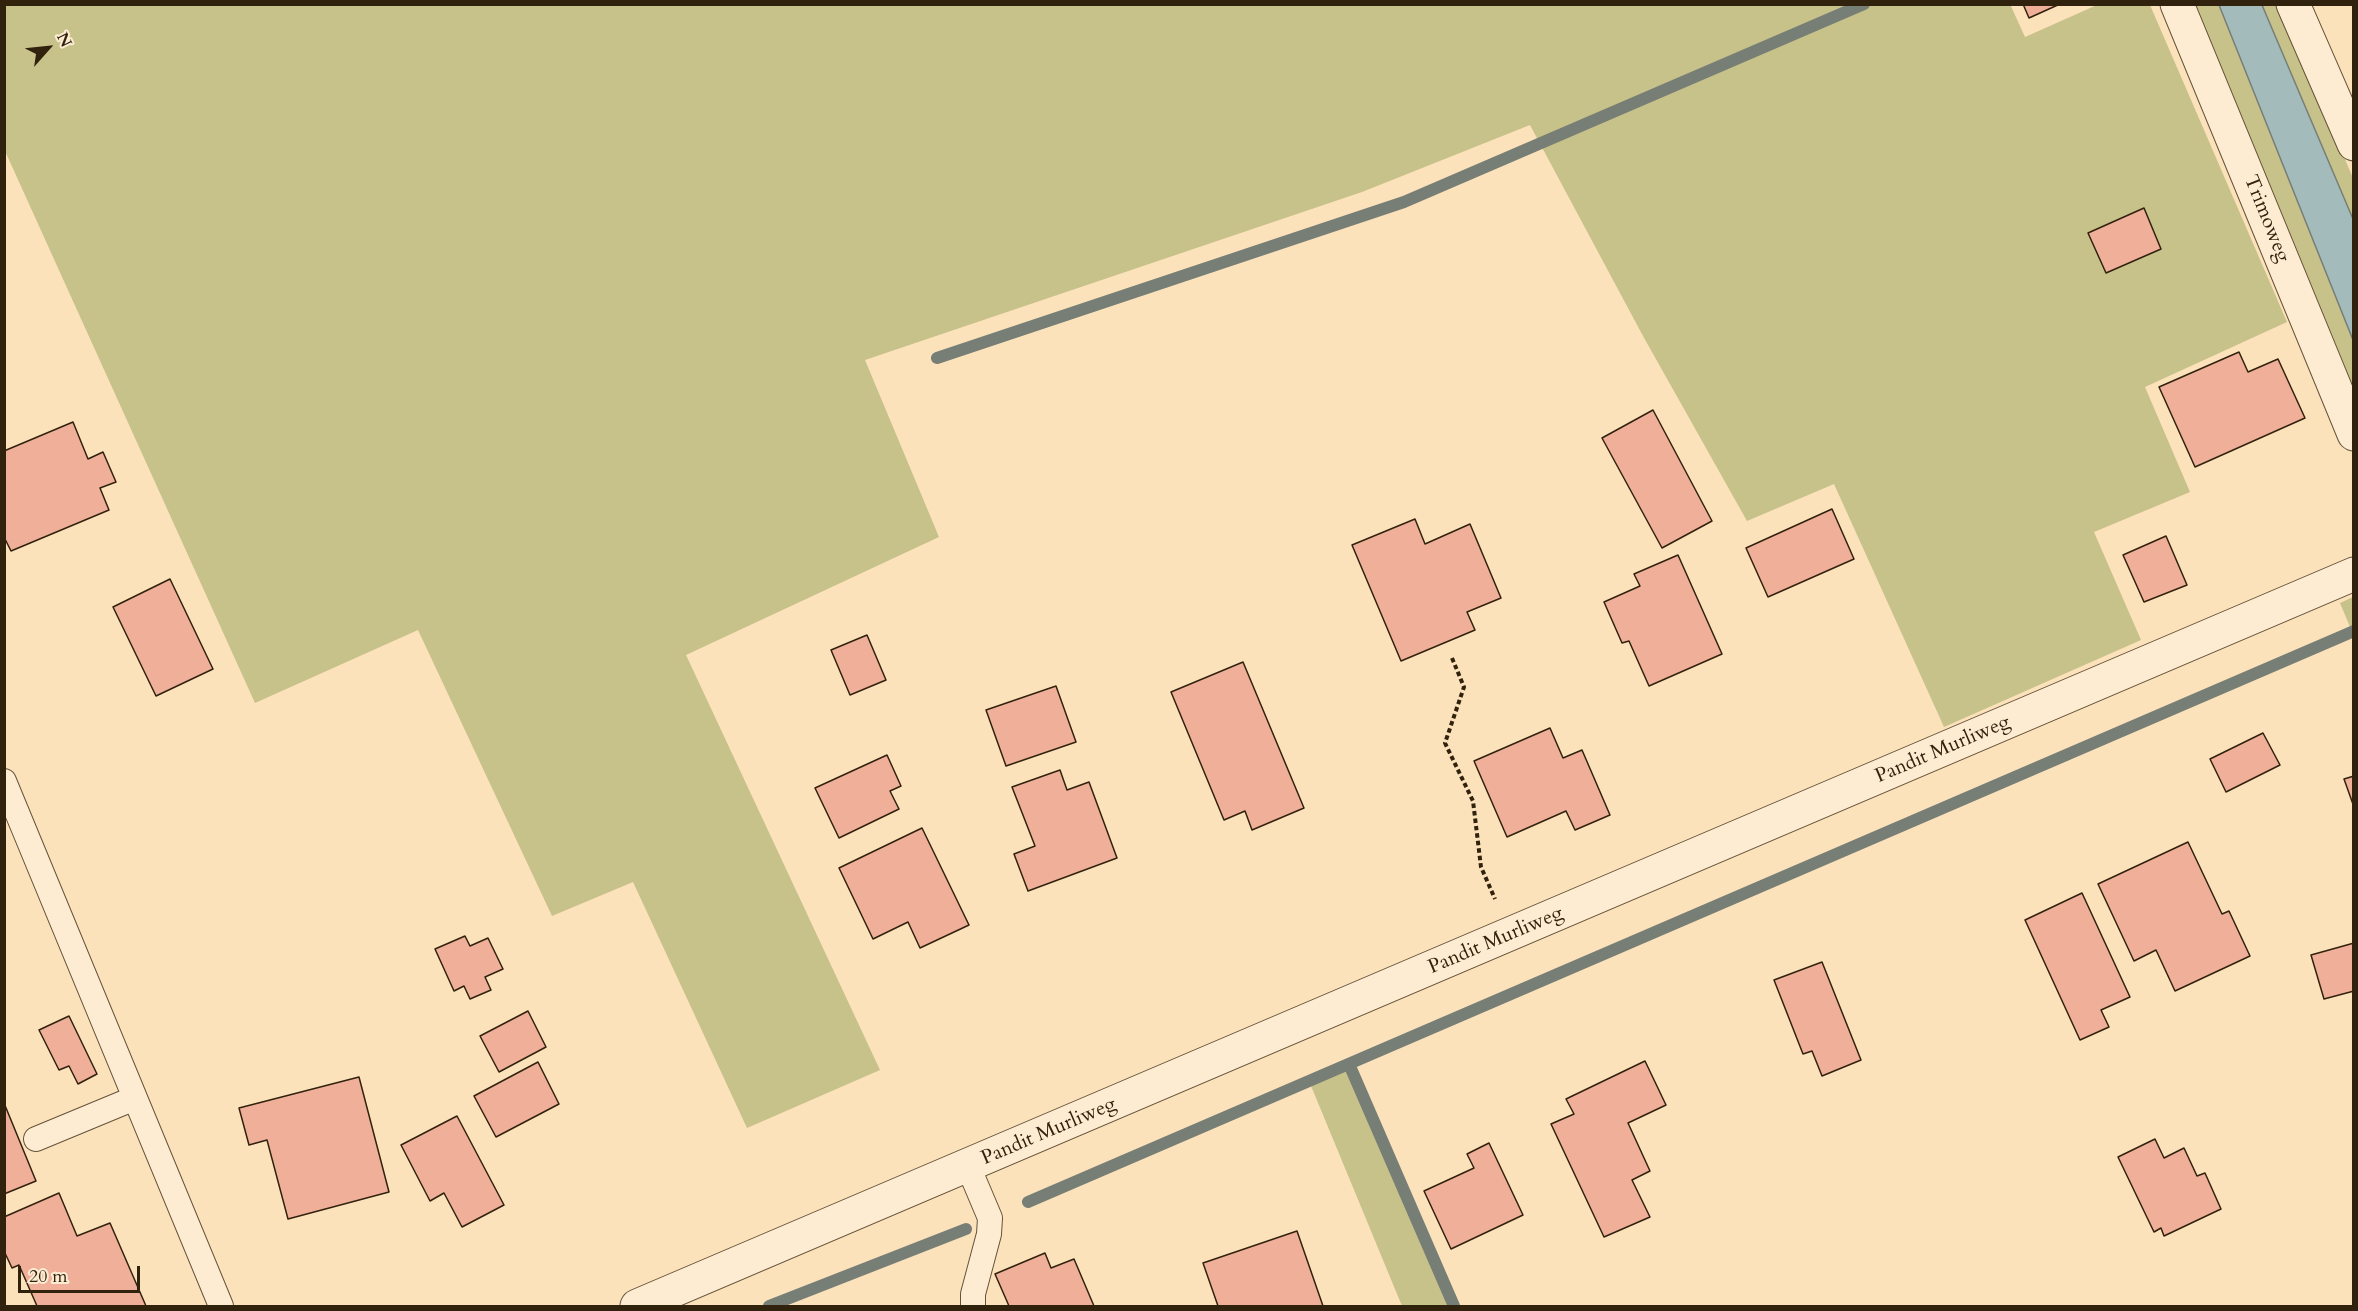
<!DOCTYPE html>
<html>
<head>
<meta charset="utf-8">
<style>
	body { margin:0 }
	#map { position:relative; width:2358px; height:1311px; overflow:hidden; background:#fce2ba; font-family:Cardo,serif }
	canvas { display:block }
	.frame { position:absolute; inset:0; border:6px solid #31220e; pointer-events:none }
	.north { position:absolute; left:18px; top:18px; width:60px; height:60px; -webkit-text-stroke:4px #fdecd2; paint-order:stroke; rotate:63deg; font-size:16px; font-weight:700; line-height:24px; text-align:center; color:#31220e }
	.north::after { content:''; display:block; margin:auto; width:21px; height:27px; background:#31220e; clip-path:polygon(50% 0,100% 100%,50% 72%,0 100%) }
	.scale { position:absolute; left:18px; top:1266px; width:122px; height:27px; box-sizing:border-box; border:3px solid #31220e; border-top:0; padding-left:8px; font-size:18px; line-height:21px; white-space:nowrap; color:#31220e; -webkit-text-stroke:4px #fdecd2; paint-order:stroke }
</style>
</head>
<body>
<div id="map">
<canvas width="2358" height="1311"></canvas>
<div class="frame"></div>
<div class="north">N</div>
<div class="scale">20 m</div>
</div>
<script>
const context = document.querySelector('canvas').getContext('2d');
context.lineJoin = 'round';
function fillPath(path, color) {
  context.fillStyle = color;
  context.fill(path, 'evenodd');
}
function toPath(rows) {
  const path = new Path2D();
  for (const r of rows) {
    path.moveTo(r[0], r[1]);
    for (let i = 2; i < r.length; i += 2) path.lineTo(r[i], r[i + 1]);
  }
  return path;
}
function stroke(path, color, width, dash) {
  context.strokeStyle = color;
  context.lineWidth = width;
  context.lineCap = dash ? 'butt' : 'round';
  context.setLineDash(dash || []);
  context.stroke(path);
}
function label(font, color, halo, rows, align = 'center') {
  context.font = font + ' Cardo,serif';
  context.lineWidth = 4.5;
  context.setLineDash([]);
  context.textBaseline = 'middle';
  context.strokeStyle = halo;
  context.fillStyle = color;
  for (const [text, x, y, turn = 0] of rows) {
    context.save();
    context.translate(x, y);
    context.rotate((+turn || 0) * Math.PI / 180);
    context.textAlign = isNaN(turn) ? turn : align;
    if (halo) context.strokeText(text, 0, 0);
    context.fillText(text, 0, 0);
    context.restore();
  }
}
fillPath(toPath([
	[2010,4,2025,37,2097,5,2150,5,2287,322,2145,387,2190,492,2094,532,2141,640,1944,727,1834,484,1747,521,1643,336,1530,125,1362,192,865,360,939,537,686,655,880,1070,747,1128,633,882,552,916,418,630,255,703,5,151,4,5],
	[2194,5,2219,5,2353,340,2353,402],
	[2262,5,2279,5,2353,178,2353,219],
	[2353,597,2353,634,2340,603],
	[1349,1064,1454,1306,1402,1306,1309,1081]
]), '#c7c18a');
const water = toPath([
	[2219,5,2262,5,2353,219,2353,340,2219,5]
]);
fillPath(water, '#a4bbbb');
stroke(water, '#767e76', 1.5);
stroke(toPath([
	[937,358,1404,202,1864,4],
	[1349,1064,1454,1306],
	[1028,1202,2354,631],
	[769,1306,966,1229]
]), '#767e76', 12);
const building = toPath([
	[2023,4,2060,4,2029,18,2023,4],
	[2144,208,2161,249,2106,273,2088,233,2144,208],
	[2239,352,2248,372,2278,359,2305,418,2195,467,2159,387,2239,352],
	[1653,410,1712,521,1662,548,1602,438,1653,410],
	[73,422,88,459,103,452,116,482,100,488,109,510,11,551,4,537,4,451,73,422],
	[1832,509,1854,559,1768,597,1746,548,1832,509],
	[1415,519,1425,544,1470,524,1501,598,1467,612,1475,630,1401,661,1352,545,1415,519],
	[2166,536,2187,585,2144,602,2123,555,2166,536],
	[1678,555,1722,654,1649,686,1629,641,1622,643,1604,602,1640,586,1634,574,1678,555],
	[170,579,213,669,156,696,113,607,170,579],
	[867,635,886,680,850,695,831,650,867,635],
	[1243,662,1304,808,1252,830,1245,811,1224,820,1171,692,1243,662],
	[1056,686,1076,742,1006,766,986,710,1056,686],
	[1550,728,1563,758,1582,750,1610,815,1575,830,1566,811,1507,837,1474,761,1550,728],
	[2263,733,2280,765,2226,792,2210,759,2263,733],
	[887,755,901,786,890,791,899,809,839,838,815,788,887,755],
	[1060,770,1067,790,1089,782,1117,858,1028,891,1014,854,1035,846,1012,787,1060,770],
	[2354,776,2354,807,2344,779,2354,776],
	[922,828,969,925,920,948,908,922,873,939,839,868,922,828],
	[2188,842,2222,914,2229,911,2250,956,2175,991,2156,950,2134,961,2098,884,2188,842],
	[2082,893,2130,997,2101,1010,2109,1027,2080,1040,2025,920,2082,893],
	[465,936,470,946,488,938,503,969,485,977,491,990,470,999,464,986,454,991,435,949,465,936],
	[2354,943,2354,991,2324,999,2311,955,2354,943],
	[1822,962,1861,1060,1822,1076,1812,1051,1803,1054,1774,980,1822,962],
	[528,1011,546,1047,499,1072,480,1036,528,1011],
	[69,1016,97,1074,78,1084,69,1066,59,1070,39,1030,69,1016],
	[1645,1061,1666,1105,1628,1123,1650,1171,1632,1180,1650,1217,1604,1237,1551,1124,1574,1114,1566,1099,1645,1061],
	[538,1062,559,1104,496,1137,474,1096,538,1062],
	[359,1077,389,1192,288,1219,267,1140,249,1145,239,1108,359,1077],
	[4,1103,36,1181,4,1194,4,1103],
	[457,1116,504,1205,462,1227,444,1193,430,1201,401,1145,457,1116],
	[2155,1139,2164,1158,2184,1148,2197,1176,2205,1173,2221,1209,2164,1236,2161,1228,2154,1232,2118,1157,2155,1139],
	[1489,1143,1523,1215,1451,1249,1424,1191,1474,1168,1467,1154,1489,1143],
	[59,1193,77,1236,110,1223,146,1306,37,1306,19,1265,12,1268,4,1251,4,1217,59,1193],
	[1297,1231,1323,1306,1218,1306,1203,1263,1297,1231],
	[1045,1253,1051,1268,1074,1259,1094,1306,1009,1306,995,1274,1045,1253]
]);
fillPath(building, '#efaf99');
stroke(building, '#31220e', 1.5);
const service = toPath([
	[4,781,221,1306],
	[36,1139,135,1098],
	[968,1166,990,1218,989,1234,973,1294,973,1306]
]);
const minor = toPath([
	[2177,4,2354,434],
	[2293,4,2354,144]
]);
const tertiary = toPath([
	[637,1306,2354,574]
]);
stroke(service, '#645239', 26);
stroke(minor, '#645239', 35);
stroke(tertiary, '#645239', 35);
stroke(toPath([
	[1452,658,1464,687,1445,743,1473,801,1481,867,1495,899]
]), '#31220e', 4, [4.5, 3]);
stroke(service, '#fdecd2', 24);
stroke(minor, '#fdecd2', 33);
stroke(tertiary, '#fdecd2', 33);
label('20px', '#31220e', '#fdecd2', [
	["Trimoweg",2266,219,68],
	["Pandit Murliweg",1943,750,-23],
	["Pandit Murliweg",1496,941,-23],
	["Pandit Murliweg",1049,1132,-23]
]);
</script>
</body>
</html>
